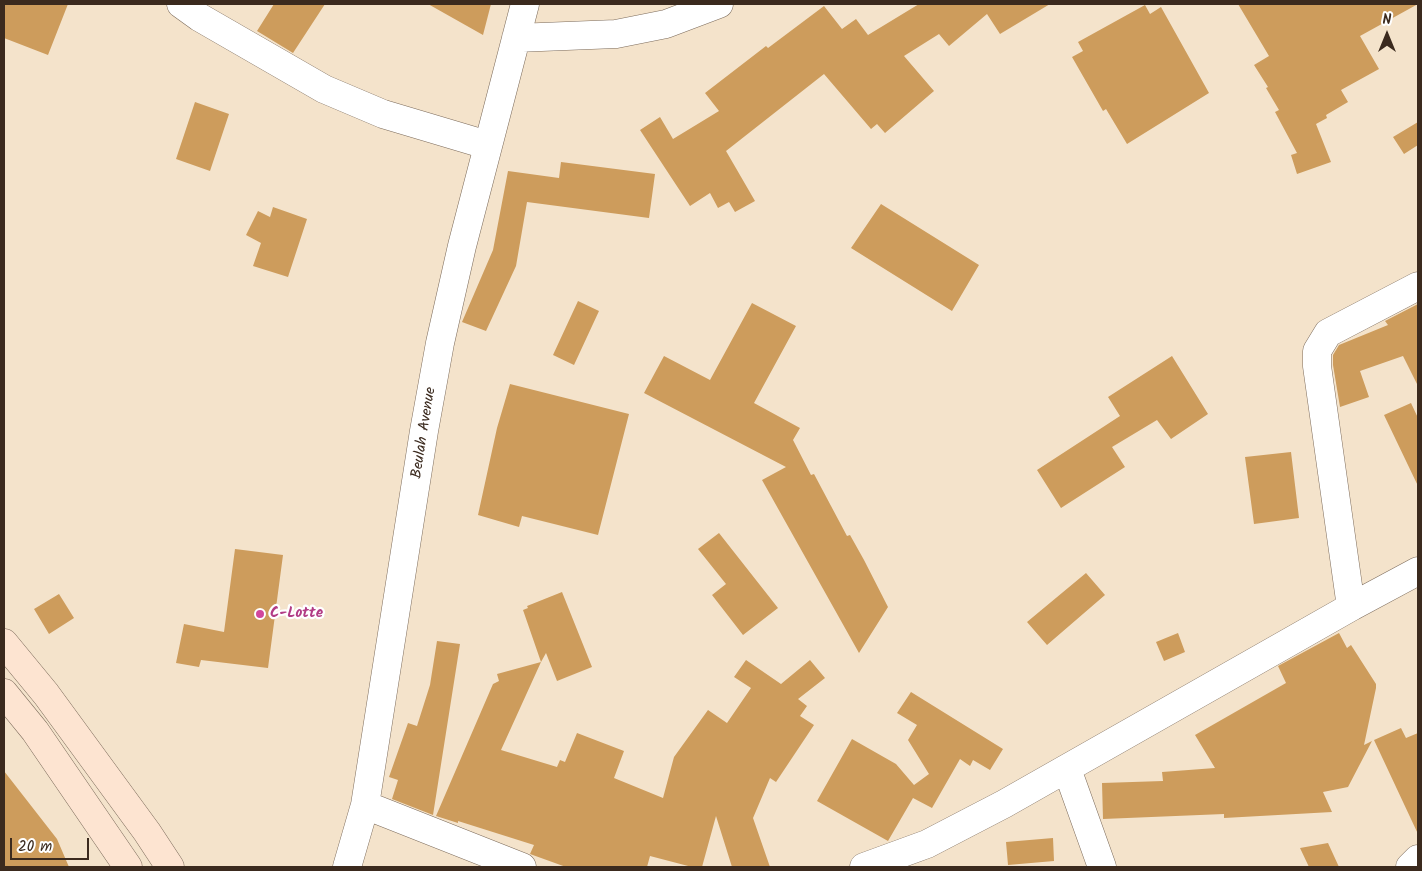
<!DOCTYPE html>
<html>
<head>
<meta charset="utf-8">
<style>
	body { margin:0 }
	#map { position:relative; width:1422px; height:871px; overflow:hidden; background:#f4e3cb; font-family:Kalam,sans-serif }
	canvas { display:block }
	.frame { position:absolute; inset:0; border:5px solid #3b2a1e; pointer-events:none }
	.north { position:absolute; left:1362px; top:10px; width:50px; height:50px; -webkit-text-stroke:4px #fff; paint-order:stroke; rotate:0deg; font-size:14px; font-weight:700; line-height:20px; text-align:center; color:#3b2a1e }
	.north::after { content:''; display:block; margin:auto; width:18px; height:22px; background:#3b2a1e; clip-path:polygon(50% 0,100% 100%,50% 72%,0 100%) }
	.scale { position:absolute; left:10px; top:838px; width:79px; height:22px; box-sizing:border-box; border:2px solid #3b2a1e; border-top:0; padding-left:6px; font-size:15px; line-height:18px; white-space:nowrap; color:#3b2a1e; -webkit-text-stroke:4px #fff; paint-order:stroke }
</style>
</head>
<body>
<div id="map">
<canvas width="1422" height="871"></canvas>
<div class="frame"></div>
<div class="north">N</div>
<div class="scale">20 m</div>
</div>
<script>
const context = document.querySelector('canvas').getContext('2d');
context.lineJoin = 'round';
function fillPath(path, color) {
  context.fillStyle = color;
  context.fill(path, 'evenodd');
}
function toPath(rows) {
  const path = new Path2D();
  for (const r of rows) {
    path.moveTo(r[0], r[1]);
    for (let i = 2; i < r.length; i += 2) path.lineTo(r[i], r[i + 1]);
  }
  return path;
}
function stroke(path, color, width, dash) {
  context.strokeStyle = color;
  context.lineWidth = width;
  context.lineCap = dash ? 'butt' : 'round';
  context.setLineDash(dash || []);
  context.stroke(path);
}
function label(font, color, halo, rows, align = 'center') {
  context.font = font + ' Kalam,sans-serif';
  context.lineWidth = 4.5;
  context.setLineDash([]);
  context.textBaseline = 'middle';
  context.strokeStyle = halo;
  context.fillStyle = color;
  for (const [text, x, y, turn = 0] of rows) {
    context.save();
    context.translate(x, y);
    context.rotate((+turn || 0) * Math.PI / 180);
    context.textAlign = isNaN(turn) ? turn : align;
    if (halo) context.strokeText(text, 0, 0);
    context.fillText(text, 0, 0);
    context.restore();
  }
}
fillPath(toPath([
	[4,4,68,4,48,55,4,38],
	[274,4,325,4,293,53,257,31],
	[428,4,491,4,483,35],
	[919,4,1050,4,1000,34,987,14,949,46,939,34,904,56,934,91,885,133,877,124,871,129,824,74,726,151,755,201,735,212,729,202,718,208,710,193,690,206,640,130,660,117,673,139,719,111,705,93,766,46,768,48,824,6,842,29,856,19,868,35],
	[1238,4,1418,4,1360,36,1379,69,1341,90,1348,102,1326,115,1327,118,1316,124,1331,162,1297,174,1291,155,1297,153,1275,112,1279,110,1266,88,1268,87,1254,65,1269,56],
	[1145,5,1150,14,1161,7,1209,93,1127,144,1106,109,1103,111,1072,57,1083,51,1078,42],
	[195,102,229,114,210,171,176,159],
	[1418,122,1418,145,1404,154,1393,137],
	[561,162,655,174,649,218,527,202,516,266,486,331,462,322,493,250,508,171,559,178],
	[881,204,979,265,952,311,851,248],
	[273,207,307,219,288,277,253,266,261,243,246,235,258,211,270,217],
	[578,301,599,311,574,365,553,355],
	[752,303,796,326,754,403,800,428,793,440,811,475,814,474,847,536,850,535,864,560,888,607,859,653,762,480,786,467,644,393,664,356,710,380],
	[1418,304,1418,386,1403,356,1360,371,1369,397,1340,407,1333,365,1333,355,1339,345,1388,325,1385,321],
	[1172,356,1208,414,1171,439,1157,420,1112,447,1125,467,1061,508,1037,470,1120,416,1108,397],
	[510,384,629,414,598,535,522,516,519,527,478,515,497,428],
	[1411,403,1418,418,1418,486,1384,415],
	[1291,452,1299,518,1254,524,1245,457],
	[719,533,778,608,743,635,712,595,726,584,698,549],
	[235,549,283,555,268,668,201,660,199,667,176,663,184,624,224,632],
	[1086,573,1105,595,1047,645,1027,622],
	[562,592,592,667,557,681,546,653,541,662,523,610,528,608,527,606],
	[59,594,74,618,49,634,34,609],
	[1178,633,1185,652,1164,661,1156,642],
	[1339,633,1347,648,1351,645,1376,684,1376,688,1364,745,1372,741,1348,787,1323,792,1332,812,1224,818,1224,814,1103,819,1102,783,1163,781,1162,772,1215,768,1195,735,1286,683,1278,666],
	[437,641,460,644,433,815,392,799,398,780,389,777,408,723,417,726,430,685],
	[746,660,781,684,810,660,825,678,798,699,807,706,800,716,814,725,776,782,770,778,753,818,770,867,732,867,716,816,702,867,692,867,650,856,647,867,566,867,530,854,534,845,458,821,458,823,436,816,493,684,499,681,497,674,541,662,501,750,557,767,560,760,565,762,577,733,624,751,614,778,663,798,674,757,708,710,727,723,751,688,734,677],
	[911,692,1003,749,990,770,973,760,970,766,960,759,932,808,913,798,888,841,817,801,852,739,896,764,914,785,929,774,908,740,917,725,897,713],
	[1401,728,1406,738,1418,733,1418,834,1374,740],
	[4,771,57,839,69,867,4,867],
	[1053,838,1054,861,1008,865,1006,842],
	[1328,843,1339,867,1309,867,1300,848]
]), '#cd9c5c');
const street = toPath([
	[181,4,199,17,324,89,383,114,487,145],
	[516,38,616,34,666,24,719,4],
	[1351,607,1317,366,1317,351,1328,333,1418,286],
	[1067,769,1102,867],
	[365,805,522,867],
	[347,867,365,805,424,431,440,343,462,246,525,4],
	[864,867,927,844,1004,804,1351,607,1418,571],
	[1410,867,1418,859]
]);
const secondary = toPath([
	[4,643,46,694,147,832,170,867],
	[4,693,35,731,128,867]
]);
stroke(street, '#7c6b5b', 29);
stroke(secondary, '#7c6b5b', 29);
stroke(street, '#fff', 28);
stroke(secondary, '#fde4d1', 28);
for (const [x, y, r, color] of [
	[260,614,5,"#d1479c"]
]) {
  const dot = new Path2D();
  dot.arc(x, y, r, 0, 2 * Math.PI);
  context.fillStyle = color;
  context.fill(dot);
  stroke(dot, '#fff', 2);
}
label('15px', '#3b2a1e', '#fff', [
	["Beulah Avenue",425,433,-81]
]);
label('bold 15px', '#b23c85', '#fff', [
	["C-Lotte",270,614]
], 'left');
</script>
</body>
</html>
